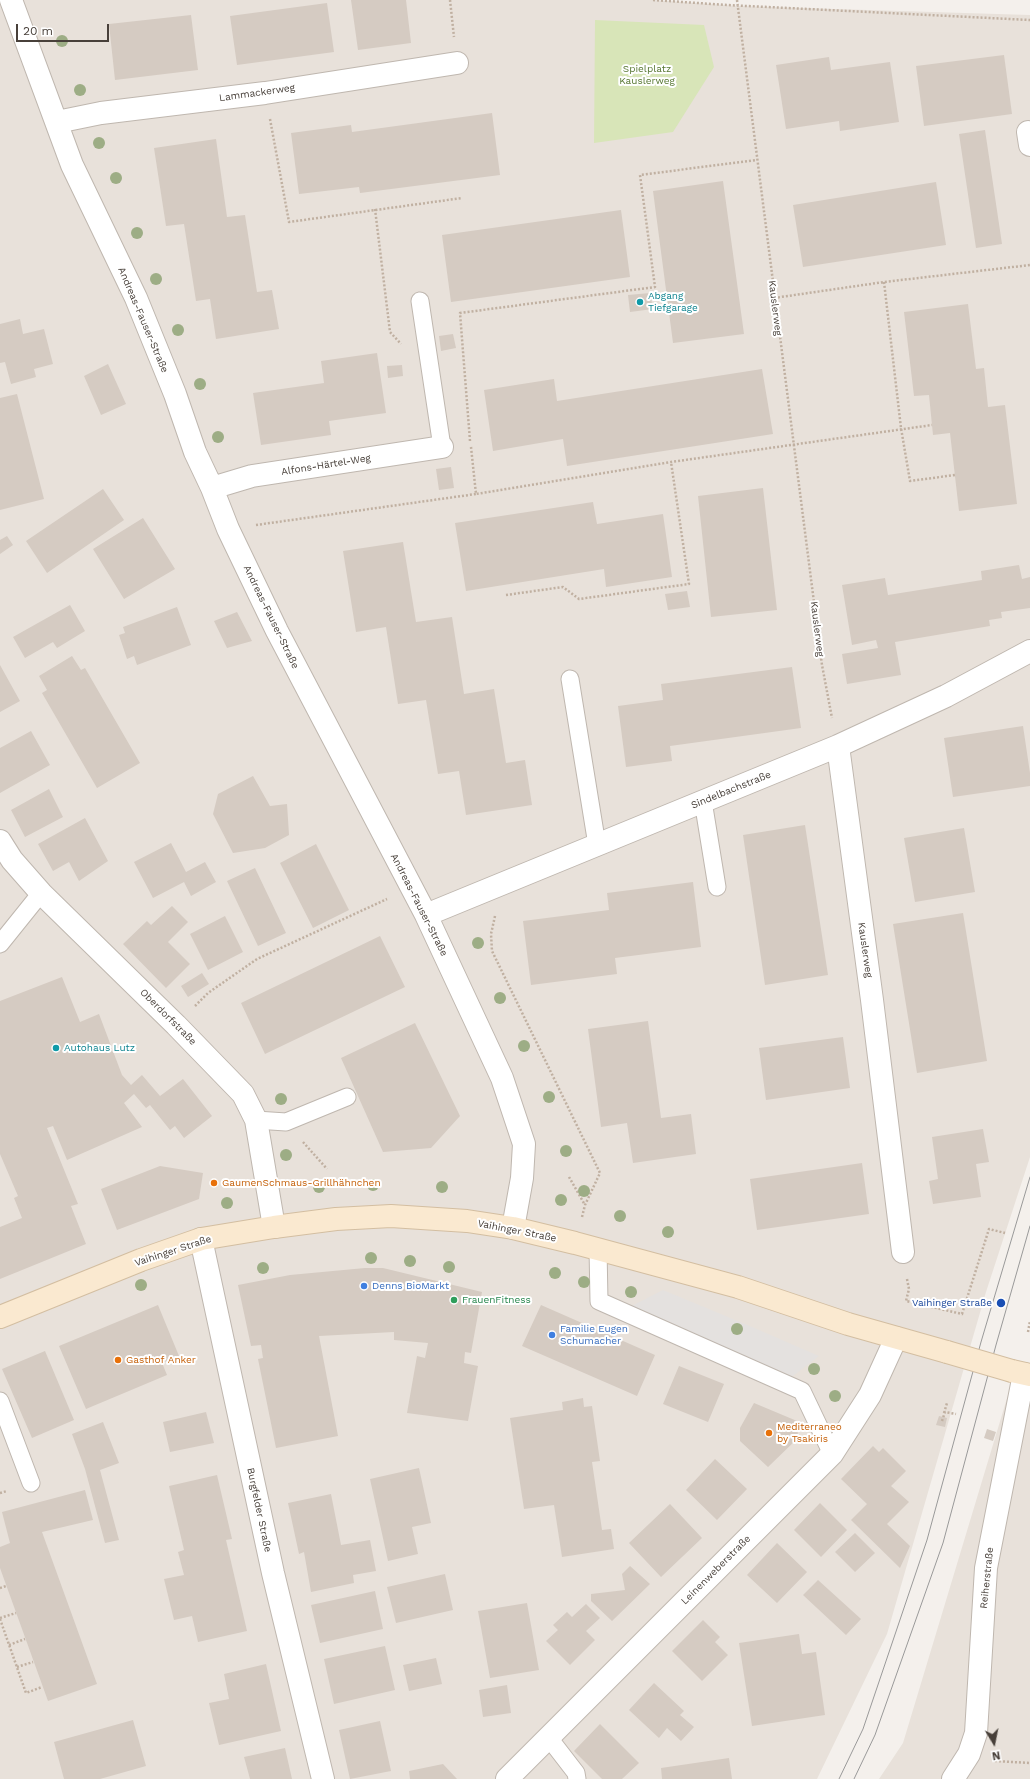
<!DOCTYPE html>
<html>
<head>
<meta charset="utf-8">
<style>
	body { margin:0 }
	#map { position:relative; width:1030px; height:1779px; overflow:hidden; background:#f4f0ec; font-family:"Work Sans",sans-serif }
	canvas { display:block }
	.north { position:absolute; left:974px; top:1723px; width:40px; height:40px; -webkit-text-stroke:3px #fff; paint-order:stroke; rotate:170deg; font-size:11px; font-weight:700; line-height:16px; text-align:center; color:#48403a }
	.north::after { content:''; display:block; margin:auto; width:14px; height:18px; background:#48403a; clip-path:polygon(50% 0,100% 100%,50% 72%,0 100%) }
	.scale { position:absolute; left:16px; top:24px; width:93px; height:18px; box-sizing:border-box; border:2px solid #48403a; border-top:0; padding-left:5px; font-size:12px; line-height:14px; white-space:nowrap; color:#48403a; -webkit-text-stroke:3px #fff; paint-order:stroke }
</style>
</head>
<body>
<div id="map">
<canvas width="1030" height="1779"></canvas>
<div class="north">N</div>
<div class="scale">20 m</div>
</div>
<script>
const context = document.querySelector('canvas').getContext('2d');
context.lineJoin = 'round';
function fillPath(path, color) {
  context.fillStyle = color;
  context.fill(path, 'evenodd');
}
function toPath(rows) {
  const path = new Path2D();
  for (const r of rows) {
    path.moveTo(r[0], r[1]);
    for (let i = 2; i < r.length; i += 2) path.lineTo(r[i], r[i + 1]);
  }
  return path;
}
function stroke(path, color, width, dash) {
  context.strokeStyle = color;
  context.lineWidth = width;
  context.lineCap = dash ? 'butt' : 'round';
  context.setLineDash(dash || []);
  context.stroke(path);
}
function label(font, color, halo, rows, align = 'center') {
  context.font = font + ' "Work Sans",sans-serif';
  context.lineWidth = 4;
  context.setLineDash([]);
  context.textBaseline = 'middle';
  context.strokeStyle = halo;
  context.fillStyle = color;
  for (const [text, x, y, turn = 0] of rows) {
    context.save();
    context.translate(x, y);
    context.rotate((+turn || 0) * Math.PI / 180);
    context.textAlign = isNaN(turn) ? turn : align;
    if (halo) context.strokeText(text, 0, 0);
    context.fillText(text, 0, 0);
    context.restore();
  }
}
fillPath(toPath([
	[0,0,653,0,737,6,1030,15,1030,1157,986,1292,887,1634,817,1779,0,1779],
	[1014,1375,1030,1381,1030,1779,879,1779,903,1743]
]), '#e8e1da');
fillPath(toPath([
	[595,20,704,25,714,67,673,132,594,143]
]), '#d8e5b8');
fillPath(toPath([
	[663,1290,752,1327,819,1356,776,1389,612,1316]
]), '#e4e1df');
fillPath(toPath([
	[351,0,406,0,411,43,358,50],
	[327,3,334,52,237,65,230,16],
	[191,15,198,70,115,80,109,24],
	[1004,55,1012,114,924,126,916,66],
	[829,57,831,70,890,62,899,122,840,131,839,121,786,129,776,65],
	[492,113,500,175,360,193,359,187,299,194,291,133,351,125,352,132],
	[985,130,1002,244,976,248,959,134],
	[216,139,227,217,245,215,257,292,272,290,279,329,216,339,210,299,196,301,184,224,166,226,154,148],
	[723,181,744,334,673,343,653,191],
	[936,182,946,245,803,267,793,205],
	[621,210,630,277,451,302,442,235],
	[650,293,653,309,630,312,628,295],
	[968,304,976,369,984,368,988,407,1005,405,1017,504,959,511,950,433,933,435,929,395,914,396,904,312],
	[20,319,23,334,44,329,53,364,34,369,36,377,11,384,5,362,0,363,0,324],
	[453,334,456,348,441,351,439,336],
	[377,353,386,413,329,421,331,435,261,445,253,393,324,383,321,361],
	[108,364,126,404,101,415,84,376],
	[402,365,403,376,388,378,387,366],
	[762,369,773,434,567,466,563,439,493,451,484,390,554,379,557,401],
	[17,394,44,499,0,510,0,398],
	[451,467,454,488,439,490,436,469],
	[763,488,777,610,711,617,698,496],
	[103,489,124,520,47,573,26,541],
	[593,502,597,524,663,514,672,577,606,587,604,569,466,591,455,523],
	[143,518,175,569,124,599,93,549],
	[7,536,13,545,0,554,0,540],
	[403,542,416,622,452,617,464,694,494,689,506,763,525,760,532,805,466,815,459,771,438,774,426,700,398,704,386,627,356,632,343,551],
	[1019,565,1022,579,1030,577,1030,608,1001,612,1002,618,989,620,990,626,895,642,901,675,847,684,842,654,878,648,876,640,852,645,842,585,885,578,888,595,982,580,981,571],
	[687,591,690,607,668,610,665,594],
	[70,605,85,631,57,648,53,642,25,658,13,637],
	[177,607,191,645,137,665,134,656,127,659,119,635,125,633,123,627],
	[237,612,252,641,227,648,214,621],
	[72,656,81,670,85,668,140,763,97,788,42,693,47,690,39,676],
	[0,665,20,701,0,712],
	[792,667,801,728,670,746,672,761,626,767,618,706,663,700,661,684],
	[1023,726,1030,773,1030,786,953,797,944,738],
	[31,731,50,765,0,793,0,748],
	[253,776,270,806,287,804,289,835,265,848,233,853,213,814,218,794],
	[49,789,63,817,25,837,11,810],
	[85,818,108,861,79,881,69,862,53,871,38,844],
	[805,825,828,975,765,985,743,835],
	[964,828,975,892,915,902,904,838],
	[171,843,186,872,205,862,216,882,191,896,184,882,153,898,134,862],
	[316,844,349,910,313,928,280,863],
	[255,868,286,933,258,946,227,881],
	[693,882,701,947,615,958,617,974,531,985,523,921,609,910,607,893],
	[172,906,188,922,168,942,190,964,166,988,123,944,147,921,151,925],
	[963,913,987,1061,917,1073,893,924],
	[225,916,243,952,208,970,190,934],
	[380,936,405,987,265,1054,241,1003],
	[202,973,209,984,188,997,181,986],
	[62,977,80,1022,99,1014,122,1075,131,1085,142,1075,160,1096,183,1079,212,1116,184,1138,175,1126,170,1130,150,1105,146,1108,134,1094,124,1103,142,1127,67,1160,53,1126,47,1128,78,1204,71,1206,86,1244,0,1279,0,1227,22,1218,14,1198,18,1196,0,1154,0,1001],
	[648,1021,661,1118,691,1114,696,1154,633,1163,627,1123,601,1127,588,1029],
	[415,1023,460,1116,431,1148,383,1152,341,1058],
	[843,1037,850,1088,766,1100,759,1048],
	[983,1129,989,1162,976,1164,981,1197,933,1204,929,1181,938,1179,932,1137],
	[862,1163,869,1214,757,1230,750,1179],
	[160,1166,203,1173,199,1199,117,1230,101,1189],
	[365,1268,383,1268,482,1292,471,1353,465,1352,464,1363,478,1366,468,1421,407,1413,417,1356,425,1358,428,1343,394,1340,394,1332,319,1336,338,1436,276,1448,258,1359,263,1358,261,1345,251,1346,238,1285,290,1275],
	[158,1305,179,1356,162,1363,167,1375,86,1409,59,1346],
	[541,1305,655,1355,637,1396,522,1346],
	[45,1351,74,1420,32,1438,2,1369],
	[679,1366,724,1384,708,1422,663,1404],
	[583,1398,584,1407,592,1406,600,1461,592,1462,602,1530,611,1529,614,1549,562,1557,554,1505,524,1509,510,1418,563,1410,562,1402],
	[754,1403,797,1421,798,1438,768,1467,740,1441,740,1428],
	[206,1412,214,1443,170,1452,163,1422],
	[939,1416,947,1418,945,1427,936,1425],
	[103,1422,119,1463,100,1470,119,1540,105,1543,85,1469,72,1434],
	[987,1429,996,1432,993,1441,984,1438],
	[873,1446,879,1452,883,1448,906,1471,891,1486,909,1502,887,1524,910,1546,900,1568,851,1520,867,1504,841,1479],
	[715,1459,747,1489,717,1520,686,1490],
	[419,1468,431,1523,412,1527,418,1554,388,1561,370,1479],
	[217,1475,232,1539,226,1540,247,1631,198,1642,192,1616,174,1620,164,1579,184,1575,178,1552,184,1550,169,1486],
	[85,1490,93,1520,42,1532,97,1684,48,1701,0,1568,0,1547,10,1543,2,1512],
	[331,1494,341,1545,370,1540,376,1571,353,1575,354,1583,311,1592,304,1552,299,1554,288,1503],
	[820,1503,847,1530,821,1557,794,1530],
	[670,1504,702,1538,661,1577,629,1543],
	[855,1533,875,1553,855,1572,835,1552],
	[777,1543,807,1572,777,1603,747,1575],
	[630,1566,650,1584,612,1621,591,1601,591,1594,625,1590,622,1574],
	[445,1574,453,1610,396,1623,387,1587],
	[818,1580,861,1619,846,1635,803,1595],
	[375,1591,383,1629,320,1643,311,1605],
	[527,1603,539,1670,490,1678,478,1611],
	[586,1604,600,1618,586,1631,595,1640,570,1665,546,1641,558,1630,553,1625,567,1612,572,1617],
	[703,1620,720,1637,715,1642,728,1655,702,1681,672,1651],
	[799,1634,802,1654,816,1652,825,1715,752,1726,739,1643],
	[385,1646,395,1690,334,1704,324,1659],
	[436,1658,442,1684,409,1691,403,1665],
	[266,1664,281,1731,219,1745,209,1703,229,1699,224,1674],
	[654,1683,684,1711,680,1715,694,1727,681,1741,667,1728,659,1738,629,1710],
	[507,1685,511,1713,483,1717,479,1690],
	[133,1720,146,1766,100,1779,64,1779,54,1742],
	[380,1721,391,1771,350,1779,339,1730],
	[600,1724,639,1763,622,1779,602,1779,574,1751],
	[285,1748,292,1779,250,1779,244,1757],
	[729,1758,732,1779,662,1779,661,1768],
	[443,1764,457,1779,410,1779,409,1771]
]), '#d5cbc2');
const lane = toPath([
	[420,301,442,447],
	[570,679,597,845],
	[703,801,717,887],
	[0,944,41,893],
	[256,1120,286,1122,347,1097],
	[598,1248,599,1301,802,1391,832,1454],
	[0,1401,31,1483],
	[549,1738,576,1773,577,1779]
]);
const street = toPath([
	[11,0,72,165,136,298,175,394,195,452,212,488,228,529,277,631,426,915,502,1078,524,1144,522,1178,513,1228],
	[57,122,101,113,265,93,457,63],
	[1028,132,1030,145],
	[212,488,252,476,442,447],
	[838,746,872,1000,903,1252],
	[0,841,12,860,41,893,176,1025,243,1094,256,1120,274,1227],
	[426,915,838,746,946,696,1030,651],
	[201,1239,273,1573,323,1779],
	[507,1779,832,1454,870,1395,896,1338],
	[953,1779,969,1754,976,1733,986,1568,1024,1374]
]);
const secondary = toPath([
	[0,1317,141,1260,201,1239,274,1227,336,1219,391,1216,467,1221,513,1228,575,1243,738,1287,848,1324,947,1352],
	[1012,1371,1030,1375]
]);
stroke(lane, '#bfb7af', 19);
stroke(street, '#bfb7af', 24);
stroke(secondary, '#d3bea1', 24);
stroke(toPath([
	[450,0,454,37],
	[653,0,727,5,1030,20],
	[737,0,822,665,832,718],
	[270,119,289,222,462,198],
	[375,209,390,332,401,344],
	[884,282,901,428,910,481,955,475],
	[774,298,884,282,1030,265],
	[470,441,460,313,655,287,640,175,756,160],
	[471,447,476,494,671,462,932,425],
	[256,525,476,494],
	[506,595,563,587,579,599,689,584,671,462],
	[495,916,491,934,492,951,600,1173,585,1205,582,1217],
	[195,1006,208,993,257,959,387,899],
	[303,1142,327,1169],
	[569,1177,585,1205],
	[907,1279,909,1289,906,1301,962,1314,989,1229,1005,1233],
	[1028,1332,1030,1321],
	[944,1413,947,1403],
	[942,1421,945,1412,956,1414],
	[0,1493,7,1491],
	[0,1588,6,1586],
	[0,1618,16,1613],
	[0,1619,26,1693,42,1687],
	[9,1645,25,1639],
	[17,1667,33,1662],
	[995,1761,1030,1763]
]), '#c0b0a1', 2.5, [2, 2]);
stroke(lane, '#fff', 17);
stroke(street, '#fff', 22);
stroke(secondary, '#fae9d0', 22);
stroke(toPath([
	[839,1779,863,1729,927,1540,981,1342,1030,1177],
	[854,1779,875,1735,943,1543,996,1345,1030,1226]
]), '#999', 1);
const secondaryBridge = toPath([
	[947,1352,1012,1371]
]);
stroke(secondaryBridge, '#d3bea1', 24, []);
stroke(secondaryBridge, '#fae9d0', 22);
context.fillStyle = '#9dad85';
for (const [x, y] of [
	[62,41],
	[80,90],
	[99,143],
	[116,178],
	[137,233],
	[156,279],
	[178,330],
	[200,384],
	[218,437],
	[478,943],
	[500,998],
	[524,1046],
	[549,1097],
	[281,1099],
	[566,1151],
	[286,1155],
	[373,1185],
	[319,1187],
	[442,1187],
	[584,1191],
	[561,1200],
	[227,1203],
	[620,1216],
	[668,1232],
	[371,1258],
	[410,1261],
	[449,1267],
	[263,1268],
	[555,1273],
	[584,1282],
	[141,1285],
	[631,1292],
	[737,1329],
	[814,1369],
	[835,1396]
]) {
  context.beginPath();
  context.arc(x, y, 6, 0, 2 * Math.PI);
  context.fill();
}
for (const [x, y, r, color] of [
	[640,302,4,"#0f9aa8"],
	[56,1048,4,"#0f9aa8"],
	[214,1183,4,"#e8710a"],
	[364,1286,4,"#3f7fe0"],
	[454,1300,4,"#2e9e5b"],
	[1001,1303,5,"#1a4fb4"],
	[552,1335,4,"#3f7fe0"],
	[118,1360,4,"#e8710a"],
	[769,1433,4,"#e8710a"]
]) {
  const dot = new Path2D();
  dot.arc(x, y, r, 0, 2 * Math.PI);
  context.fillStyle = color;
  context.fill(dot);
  stroke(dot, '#fff', 1.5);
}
label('10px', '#567631', '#fff', [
	["Spielplatz",647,69],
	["Kauslerweg",647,81]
]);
label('10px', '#48403a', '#fff', [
	["Lammackerweg",257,93,-8],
	["Kauslerweg",775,308,83],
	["Andreas-Fauser-Straße",143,320,67],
	["Alfons-Härtel-Weg",326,465,-9],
	["Andreas-Fauser-Straße",271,617,64],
	["Kauslerweg",817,629,83],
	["Sindelbachstraße",731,790,-22],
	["Andreas-Fauser-Straße",419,905,63],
	["Kauslerweg",865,950,82],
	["Oberdorfstraße",168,1017,45],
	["Vaihinger Straße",517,1231,11],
	["Vaihinger Straße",173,1251,-18],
	["Burgfelder Straße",259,1510,78],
	["Leinenweberstraße",716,1570,-45],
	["Reiherstraße",987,1578,-84]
]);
label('10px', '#0d838f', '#fff', [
	["Abgang",648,296],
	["Tiefgarage",648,308],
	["Autohaus Lutz",64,1048]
], 'left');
label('10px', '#c56008', '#fff', [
	["GaumenSchmaus-Grillhähnchen",222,1183],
	["Gasthof Anker",126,1360],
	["Mediterraneo",777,1427],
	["by Tsakiris",777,1439]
], 'left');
label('10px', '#366cbe', '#fff', [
	["Denns BioMarkt",372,1286],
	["Familie Eugen",560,1329],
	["Schumacher",560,1341]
], 'left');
label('10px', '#27864d', '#fff', [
	["FrauenFitness",462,1300]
], 'left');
label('10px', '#164399', '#fff', [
	["Vaihinger Straße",992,1303]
], 'right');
</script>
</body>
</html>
